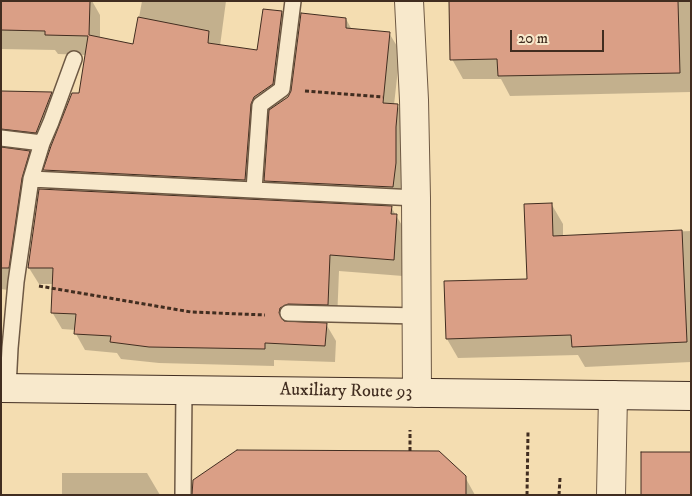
<!DOCTYPE html>
<html>
<head>
<meta charset="utf-8">
<style>
	body { margin:0 }
	#map { position:relative; width:692px; height:496px; overflow:hidden; background:#f4ddb1; font-family:"IM FELL DW Pica",serif }
	canvas { display:block }
	.frame { position:absolute; inset:0; border:2px solid #412d20; pointer-events:none }
	.scale { position:absolute; left:510px; top:30px; width:94px; height:22px; box-sizing:border-box; border:2px solid #412d20; border-top:0; padding-left:6px; font-size:15px; line-height:18px; white-space:nowrap; color:#412d20; -webkit-text-stroke:4px #f8e9cc; paint-order:stroke }
</style>
</head>
<body>
<div id="map">
<canvas width="692" height="496"></canvas>
<div class="frame"></div>
<div class="scale">20 m</div>
</div>
<script>
const context = document.querySelector('canvas').getContext('2d');
context.lineJoin = 'round';
function fillPath(path, color) {
  context.fillStyle = color;
  context.fill(path, 'evenodd');
}
function toPath(rows) {
  const path = new Path2D();
  for (const r of rows) {
    path.moveTo(r[0], r[1]);
    for (let i = 2; i < r.length; i += 2) path.lineTo(r[i], r[i + 1]);
  }
  return path;
}
function stroke(path, color, width, dash) {
  context.strokeStyle = color;
  context.lineWidth = width;
  context.lineCap = dash ? 'butt' : 'round';
  context.setLineDash(dash || []);
  context.stroke(path);
}
function label(font, color, halo, rows, align = 'center') {
  context.font = font + ' "IM FELL DW Pica",serif';
  context.lineWidth = 5;
  context.setLineDash([]);
  context.textBaseline = 'middle';
  context.strokeStyle = halo;
  context.fillStyle = color;
  for (const [text, x, y, turn = 0] of rows) {
    context.save();
    context.translate(x, y);
    context.rotate((+turn || 0) * Math.PI / 180);
    context.textAlign = isNaN(turn) ? turn : align;
    if (halo) context.strokeText(text, 0, 0);
    context.fillText(text, 0, 0);
    context.restore();
  }
}
fillPath(toPath([
	[1,1,92,1,100,15,100,39,134,45,142,1,226,1,220,46,258,52,282,12,293,31,284,101,288,97,346,19,352,30,389,33,400,51,394,105,397,105,408,123,403,205,276,199,265,181,270,113,265,117,261,124,256,201,391,207,406,232,403,276,339,271,337,321,298,320,291,322,326,324,336,341,335,362,274,360,274,366,159,363,121,359,117,353,85,350,76,334,76,330,62,329,52,312,54,284,39,284,29,268,57,191,45,170,80,94,86,55,58,54,55,50,1,49],
	[456,1,691,1,691,92,510,96,501,79,463,79,452,59],
	[1,91,51,93,60,108,44,147,10,143,1,147],
	[1,149,29,152,37,167,17,282,8,282,8,290,1,289],
	[552,205,563,224,563,236,691,231,691,362,585,367,578,355,458,358,447,339,528,280],
	[62,473,147,473,160,495,62,495],
	[465,477,475,495,198,495]
]), '#0003');
const building = toPath([
	[1,1,90,1,89,35,133,44,138,17,209,31,208,43,257,50,263,9,282,11,273,84,254,97,251,104,245,180,43,170,51,146,72,93,79,93,88,36,45,35,45,31,1,30,1,1],
	[449,1,678,1,680,73,498,76,497,59,450,60,449,1],
	[301,13,346,18,346,28,390,32,383,103,398,104,396,127,396,163,393,187,264,181,269,110,288,97,291,91,301,13],
	[1,91,52,92,36,133,1,129,1,91],
	[1,147,30,151,22,178,9,268,1,268,1,147],
	[39,189,392,206,391,214,397,214,394,260,330,255,328,305,288,304,280,308,279,313,284,321,327,323,325,346,265,343,265,349,149,347,110,342,111,336,74,334,76,314,51,313,53,268,28,268,39,189],
	[552,203,553,236,682,230,687,342,572,347,571,335,446,339,444,281,527,279,524,204,552,203],
	[237,450,439,451,466,476,466,495,192,495,193,480,237,450],
	[641,452,691,452,691,495,641,495,641,452]
]);
fillPath(building, '#da9f86');
stroke(building, '#412d20', 1);
const lane = toPath([
	[1,138,42,143],
	[31,179,416,198],
	[254,190,260,105,282,89,293,1],
	[288,313,418,316],
	[8,388,10,348,16,282,31,179,42,143,51,122,74,59],
	[183,495,184,390]
]);
const street = toPath([
	[409,1,414,100,416,198,417,393],
	[611,495,613,395]
]);
const secondary = toPath([
	[1,388,691,396]
]);
stroke(lane, '#6e5944', 18);
stroke(street, '#6e5944', 30);
stroke(secondary, '#412d20', 30);
stroke(toPath([
	[305,91,383,97],
	[39,286,191,312,265,315],
	[410,451,410,430],
	[527,495,528,432],
	[559,495,560,478]
]), '#412d20', 3, [4, 2.5]);
stroke(lane, '#f8e9cc', 15);
stroke(street, '#f8e9cc', 28);
stroke(secondary, '#f8e9cc', 28);
label('18px', '#412d20', '#f8e9cc', [
	["Auxiliary Route 93",346,392,1]
]);
</script>
</body>
</html>
